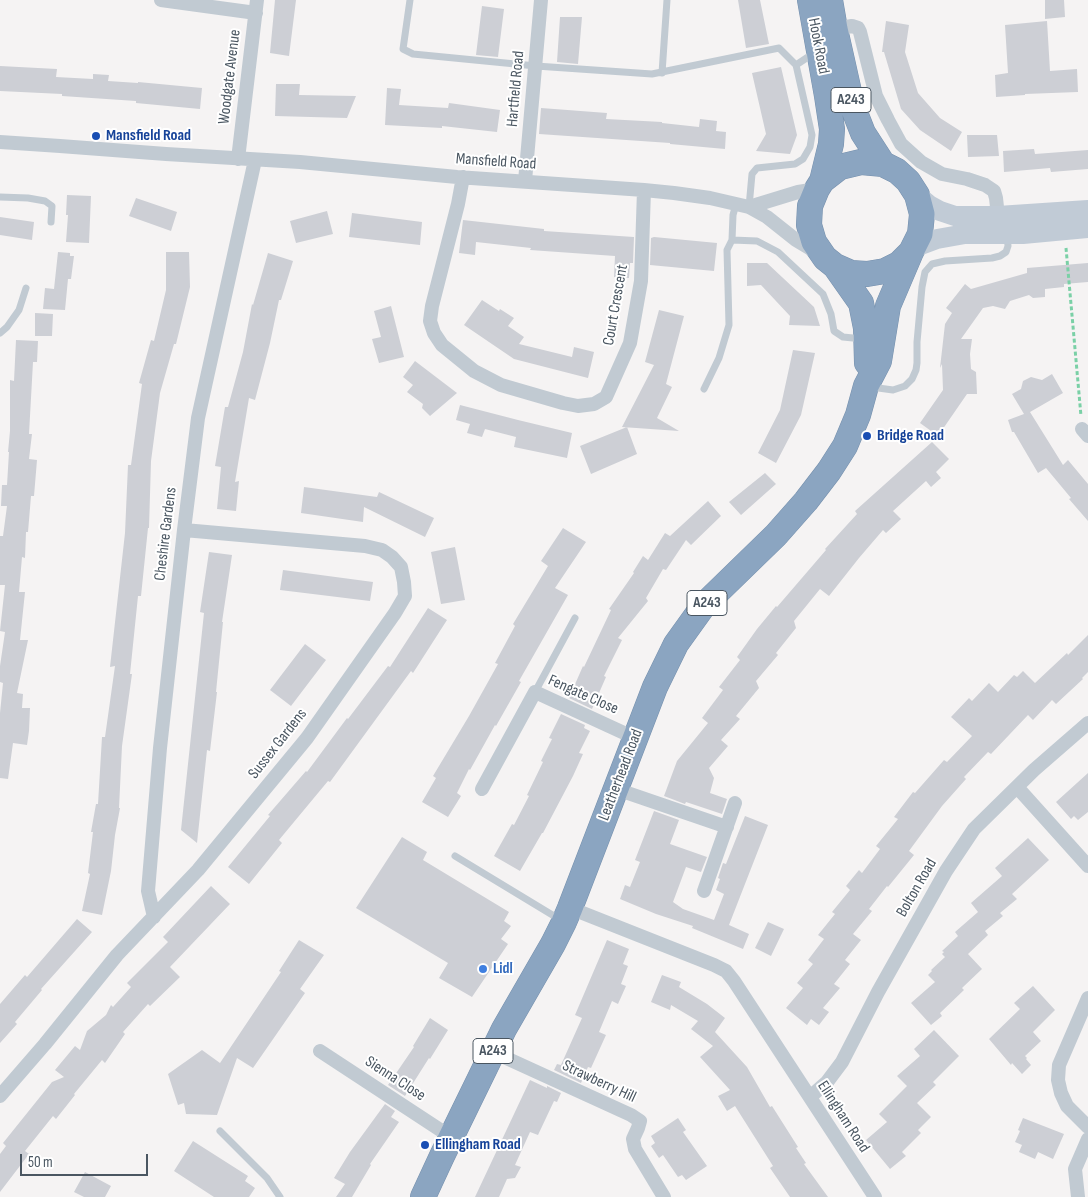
<!DOCTYPE html>
<html>
<head>
<meta charset="utf-8">
<style>
	body { margin:0 }
	#map { position:relative; width:1088px; height:1197px; overflow:hidden; background:#f5f3f3; font-family:"Sofia Sans Condensed",sans-serif }
	canvas { display:block }
	.scale { position:absolute; left:20px; top:1154px; width:128px; height:22px; box-sizing:border-box; border:2px solid #4a5661; border-top:0; padding-left:6px; font-size:15px; line-height:18px; white-space:nowrap; color:#4a5661; -webkit-text-stroke:4px #fff; paint-order:stroke }
</style>
</head>
<body>
<div id="map">
<canvas width="1088" height="1197"></canvas>
<div class="scale">50 m</div>
</div>
<script>
const context = document.querySelector('canvas').getContext('2d');
context.lineJoin = 'round';
function fillPath(path, color) {
  context.fillStyle = color;
  context.fill(path, 'evenodd');
}
function toPath(rows) {
  const path = new Path2D();
  for (const r of rows) {
    path.moveTo(r[0], r[1]);
    for (let i = 2; i < r.length; i += 2) path.lineTo(r[i], r[i + 1]);
  }
  return path;
}
function stroke(path, color, width, dash) {
  context.strokeStyle = color;
  context.lineWidth = width;
  context.lineCap = dash ? 'butt' : 'round';
  context.setLineDash(dash || []);
  context.stroke(path);
}
function label(font, color, halo, rows, align = 'center') {
  context.font = font + ' "Sofia Sans Condensed",sans-serif';
  context.lineWidth = 4;
  context.setLineDash([]);
  context.textBaseline = 'middle';
  context.strokeStyle = halo;
  context.fillStyle = color;
  for (const [text, x, y, turn = 0] of rows) {
    context.save();
    context.translate(x, y);
    context.rotate((+turn || 0) * Math.PI / 180);
    context.textAlign = isNaN(turn) ? turn : align;
    if (halo) context.strokeText(text, 0, 0);
    context.fillText(text, 0, 0);
    context.restore();
  }
}
fillPath(toPath([
	[275,0,296,0,289,56,270,53],
	[738,0,760,0,769,44,746,48],
	[1045,0,1064,0,1065,17,1045,19],
	[482,6,504,9,498,57,476,55],
	[560,17,582,17,578,64,557,62],
	[886,21,909,25,905,52,918,93,940,118,962,132,951,151,920,130,901,109,884,52,882,52],
	[1047,21,1050,71,1077,69,1078,92,1025,94,1025,95,996,97,995,75,1008,73,1005,25],
	[0,66,57,69,56,77,93,79,93,74,109,75,108,81,138,83,138,82,202,88,200,109,136,103,136,101,62,96,62,94,0,91],
	[781,67,797,135,790,154,756,151,766,134,752,73],
	[276,84,300,84,299,95,356,96,347,118,275,116],
	[387,88,401,89,399,105,448,108,449,103,500,110,497,132,442,126,442,128,385,125],
	[541,108,607,113,606,119,662,122,662,123,699,127,700,119,717,121,716,131,726,132,725,149,670,144,670,143,539,134],
	[967,135,997,135,999,156,968,157],
	[1034,149,1035,154,1088,150,1088,169,1051,172,1050,168,1004,172,1003,151],
	[67,195,91,196,89,243,66,242,68,215,66,215],
	[136,198,177,212,171,231,129,216],
	[327,211,333,234,296,243,290,221],
	[352,213,422,222,420,245,349,237],
	[0,217,34,222,32,240,0,235],
	[463,220,544,229,544,231,634,237,633,263,630,263,629,278,614,277,615,256,530,250,531,248,476,242,475,255,459,253],
	[654,237,717,243,714,271,650,265,651,238],
	[58,252,70,253,70,256,74,256,71,279,68,279,65,310,43,309,45,288,54,289],
	[166,252,189,252,190,287,176,344,174,344,160,393,151,461,149,528,148,528,141,596,138,596,130,674,132,674,122,746,119,808,120,808,115,835,111,871,102,915,82,911,90,874,88,873,93,832,91,832,96,804,98,804,102,737,105,737,115,666,110,667,125,533,128,465,131,465,142,384,139,383,151,340,154,341,166,290],
	[268,253,293,261,281,300,279,300,270,343,255,400,249,398,235,482,239,481,236,511,217,509,221,467,215,466,225,407,228,407,243,352,252,304,253,305],
	[747,263,767,263,814,307,820,326,789,325,790,316,761,285,747,286],
	[1088,263,1088,282,1064,284,1064,287,1045,289,1045,297,1033,298,1029,295,1010,301,1005,309,993,306,983,308,961,339,972,339,970,354,971,369,976,372,977,394,967,394,938,436,920,423,943,390,942,364,940,368,945,324,952,313,946,308,965,284,971,289,1027,273,1027,268],
	[482,300,499,311,500,309,514,318,508,326,524,337,519,344,572,357,574,347,594,352,588,378,514,359,464,325],
	[391,306,404,357,379,363,372,339,381,337,374,311],
	[659,310,684,316,666,384,672,387,657,418,679,431,622,427,654,365,645,362],
	[35,313,53,314,52,336,35,336],
	[16,340,38,341,37,362,33,362,29,434,32,434,29,459,37,460,34,496,31,496,28,532,26,532,25,558,22,557,19,592,25,592,20,640,28,640,17,693,23,694,22,708,30,708,29,731,27,745,13,743,8,779,0,778,0,713,3,683,0,682,0,666,5,632,0,631,5,585,0,585,0,536,3,536,7,506,1,506,2,485,7,485,9,452,8,452,10,431,10,380,14,381],
	[793,350,815,353,801,415,776,463,758,453,780,410],
	[415,361,457,393,430,416,422,408,423,404,407,392,413,385,403,377],
	[1052,374,1063,393,1030,412,1063,465,1068,460,1088,484,1088,521,1069,499,1071,498,1046,468,1038,473,1014,432,1012,432,1008,420,1024,414,1012,394,1021,389,1023,381,1031,377,1042,380],
	[460,405,518,420,572,433,567,458,514,447,516,437,485,429,482,437,467,433,470,424,456,420],
	[627,427,637,454,591,474,580,446],
	[932,442,949,459,936,472,941,478,931,487,926,481,893,511,901,519,886,533,883,530,859,558,829,596,820,589,794,621,796,628,776,653,778,655,756,681,759,688,736,716,740,719,721,740,728,746,709,768,714,778,710,793,727,799,722,814,686,802,685,804,664,796,677,761,708,723,702,718,723,690,719,687,740,660,737,657,757,629,776,606,777,607,826,550,825,549,857,514,855,511],
	[765,473,776,484,741,515,729,502],
	[304,487,377,497,379,492,434,518,425,537,364,507,363,522,301,513],
	[708,501,721,516,691,545,686,540,666,570,663,569,646,598,648,601,618,638,622,640,604,676,606,677,592,709,569,698,583,666,584,667,611,610,609,609,634,573,633,572,643,556,648,560,665,533,670,536],
	[563,528,586,542,555,588,568,595,519,681,521,682,496,726,495,725,470,770,469,769,457,793,461,796,448,817,422,802,436,778,433,776,469,716,498,664,495,663,515,626,513,624,548,566,541,561],
	[455,547,465,600,441,604,431,552],
	[209,552,232,555,222,622,223,622,216,692,217,692,210,751,207,750,197,843,181,830,204,613,200,612],
	[283,570,373,582,370,601,280,590],
	[428,608,447,620,413,673,411,671,330,782,328,781,279,840,282,843,249,884,228,867,270,816,268,815,306,771,307,772,347,718,348,719,388,666,390,667],
	[1088,635,1088,672,1082,678,1083,679,1056,704,1052,700,1033,720,1028,715,991,754,988,752,964,777,966,779,942,806,909,851,914,855,888,887,887,886,869,909,872,911,853,934,861,940,845,960,850,964,834,984,840,988,823,1008,829,1012,819,1025,811,1019,807,1025,786,1008,803,988,797,983,813,964,808,960,824,939,818,935,835,914,832,912,850,890,846,886,859,870,862,873,880,849,876,846,898,819,894,817,913,792,915,793,944,760,947,762,972,736,951,717,969,698,972,701,989,683,998,692,1014,675,1017,677,1023,671,1035,683,1067,653,1068,655],
	[305,644,326,660,291,706,270,690],
	[561,714,585,725,584,728,590,731,579,753,583,754,573,776,543,833,542,833,520,871,494,856,512,824,514,825,529,796,527,795,543,762,541,761,552,739,549,738],
	[1088,773,1088,812,1078,820,1074,816,1071,819,1056,802],
	[654,811,679,820,670,844,707,857,701,872,686,867,673,902,683,909,714,920,724,894,716,890,720,879,718,878,723,863,726,864,745,816,768,825,729,925,749,934,743,949,692,928,693,926,656,914,620,899,625,885,630,887,640,862,635,860],
	[402,837,427,852,423,860,509,912,504,921,511,926,501,939,508,944,472,997,439,978,448,963,356,908],
	[1028,838,1049,860,1012,894,1017,899,1000,913,1003,916,985,931,988,935,968,954,982,969,962,988,964,990,940,1013,942,1016,931,1025,911,1003,935,982,928,975,932,971,931,970,945,957,942,954,944,952,942,951,958,936,955,932,978,912,971,903,1002,876,995,868],
	[211,886,230,904,170,967,180,977,150,1006,148,1004,123,1032,125,1034,105,1063,102,1060,74,1094,75,1095,56,1119,53,1116,25,1151,29,1154,0,1192,0,1154,6,1146,3,1143,52,1082,64,1077,55,1070,75,1046,80,1050,87,1031,106,1015,111,1005,113,1007,131,987,127,983,168,942,163,937],
	[77,919,92,932,41,989,42,990,15,1022,17,1024,0,1043,0,1004,25,975,27,977],
	[768,922,784,929,771,956,755,948],
	[299,940,324,955,300,989,305,993,253,1068,237,1058,217,1115,186,1114,184,1103,178,1105,168,1074,202,1050,220,1063,281,972,279,971],
	[607,940,629,949,623,964,628,966,621,984,626,986,618,1004,612,1001,599,1032,606,1035,591,1068,588,1067,581,1083,554,1070,557,1064,561,1065,582,1018,575,1015],
	[662,975,681,982,679,987,707,1004,725,1018,715,1032,747,1067,770,1107,772,1106,798,1147,796,1148,806,1163,804,1164,828,1197,790,1197,770,1168,773,1166,735,1106,727,1111,718,1096,730,1090,700,1057,713,1046,691,1029,698,1021,671,1005,670,1010,651,1002],
	[1033,986,1055,1010,1033,1032,1041,1041,1025,1056,1027,1058,1026,1059,1031,1065,1022,1074,1012,1063,1011,1065,989,1039,1020,1009,1014,1003],
	[430,1018,448,1030,430,1059,429,1058,405,1096,388,1085,414,1047,413,1046],
	[934,1030,959,1056,933,1082,936,1085,917,1103,931,1117,918,1130,921,1133,902,1152,906,1156,890,1169,866,1140,887,1122,879,1114,907,1086,897,1076,920,1056,914,1049],
	[530,1080,547,1088,547,1086,561,1093,557,1102,554,1101,538,1135,530,1132,515,1165,521,1167,515,1178,507,1179,499,1197,475,1197],
	[385,1104,395,1111,391,1117,399,1122,370,1164,371,1165,352,1197,336,1197,345,1184,334,1178,350,1152],
	[678,1118,686,1130,683,1132,707,1166,686,1180,682,1175,678,1177,663,1155,659,1158,651,1146,655,1143,651,1136],
	[1023,1118,1064,1134,1053,1159,1038,1152,1035,1159,1019,1152,1022,1145,1015,1142,1020,1131,1018,1130],
	[193,1141,248,1176,245,1181,255,1188,249,1197,214,1197,174,1171],
	[85,1172,111,1186,105,1197,84,1197,74,1192]
]), '#cdcfd5');
const highway = toPath([
	[810,0,827,96,832,129,831,144,822,181],
	[830,0,835,29,852,105,863,133,883,164],
	[835,266,861,303,866,328,867,363],
	[423,1197,442,1156,504,1029,553,944,564,922,570,908,655,687,676,644,704,605,776,535,806,501,829,471,845,446,858,415,866,386,879,361,888,306,911,252,920,234,922,214,917,195,908,181,897,171,883,164,861,162,840,167,822,181,817,189,810,206,809,225,814,242,825,258,835,266,851,273,867,274,885,271,899,264,911,252]
]);
stroke(highway, '#7690ad', 26);
stroke(toPath([
	[1066,248,1081,416]
]), '#7ad0a6', 3, [4, 2.5]);
stroke(toPath([
	[410,0,403,49,413,54,536,66,652,74,779,48,796,65],
	[662,73,667,0],
	[0,197,28,198,45,201,52,206,51,222],
	[749,207,752,174,757,168,795,164,803,159,810,147,812,135,796,65,814,53],
	[732,240,757,241,778,252,823,294,831,314,834,331,843,337,863,339],
	[0,333,7,327,19,310,26,288],
	[871,387,893,390,905,386,912,379,916,370,917,363,917,342,922,287,925,272,932,264,945,261,992,258,1000,256,1006,252,1008,246,1007,235],
	[704,389,719,358,729,325,727,250,732,240,733,215,736,204],
	[535,692,575,618],
	[455,856,559,919],
	[220,1131,267,1178,280,1197]
]), '#c1cad2', 7);
stroke(toPath([
	[161,0,256,13],
	[835,29,852,26,858,28,860,32,876,96,888,120,901,144,921,162,942,174,967,179,985,185,994,191,996,198,998,216],
	[0,142,60,146,166,154,300,162,457,177,644,190,674,193,710,198,749,207,767,217,796,240,816,252],
	[238,159,257,0],
	[463,177,458,204,432,306,430,321,434,333,442,345,474,371,501,385,563,403,578,406,594,404,606,397,630,343,641,281,644,190],
	[525,181,541,0],
	[749,207,798,192,817,189],
	[1082,429,1088,436],
	[1017,787,1088,866],
	[482,789,535,692,635,738],
	[616,789,727,827],
	[704,891,735,803],
	[570,908,714,965,726,971,734,981,875,1197],
	[154,917,148,891,160,748,184,530,198,418,255,160],
	[1088,998,1059,1065,1058,1080,1061,1093,1067,1106,1088,1127],
	[320,1051,451,1137],
	[493,1052,631,1115,640,1121,638,1128,633,1139,635,1149,664,1197],
	[0,1096,45,1044,117,955,198,870,307,738,395,613,405,596,404,582,401,567,392,557,382,550,365,546,184,530],
	[810,1097,827,1082,842,1062,878,992,946,871,974,829,1034,770,1088,723],
	[1078,1197,1075,1169,1088,1139]
]), '#c1cad2', 14);
stroke(toPath([
	[917,195,929,205,940,211,955,216,998,216,1088,210],
	[913,248,937,239,965,234,1023,234,1088,228]
]), '#c1cbd6', 20);
stroke(highway, '#8ba5c1', 25);
for (const [x, y, r, color] of [
	[96,136,5,"#1a4fb4"],
	[867,436,5,"#1a4fb4"],
	[483,969,5,"#3f7fe0"],
	[425,1145,5,"#1a4fb4"]
]) {
  const dot = new Path2D();
  dot.arc(x, y, r, 0, 2 * Math.PI);
  context.fillStyle = color;
  context.fill(dot);
  stroke(dot, '#fff', 2);
}
for (const [x, y, w] of [
	[851,100,40],
	[707,603,40],
	[493,1051,40]
]) {
  const box = new Path2D();
  box.roundRect(x - w / 2, y - 12.5, w, 25, 4);
  context.fillStyle = '#fff';
  context.fill(box);
  stroke(box, '#4a5661', 1);
}
label('bold 15px', '#4a5661', null, [
	["A243",851,100],
	["A243",707,603],
	["A243",493,1051]
]);
label('16px', '#4a5661', '#fff', [
	["Hook Road",818,46,79],
	["Woodgate Avenue",230,77,-83],
	["Hartfield Road",516,89,-85],
	["Mansfield Road",496,162,4],
	["Court Crescent",616,305,-80],
	["Cheshire Gardens",166,534,-83],
	["Fengate Close",583,695,24],
	["Sussex Gardens",278,744,-52],
	["Leatherhead Road",621,775,-69],
	["Bolton Road",917,888,-60],
	["Sienna Close",395,1079,33],
	["Strawberry Hill",599,1082,25],
	["Ellingham Road",843,1117,57]
]);
label('bold 16px', '#164399', '#fff', [
	["Mansfield Road",106,136],
	["Bridge Road",877,436],
	["Ellingham Road",435,1145]
], 'left');
label('bold 16px', '#366cbe', '#fff', [
	["Lidl",493,969]
], 'left');
</script>
</body>
</html>
